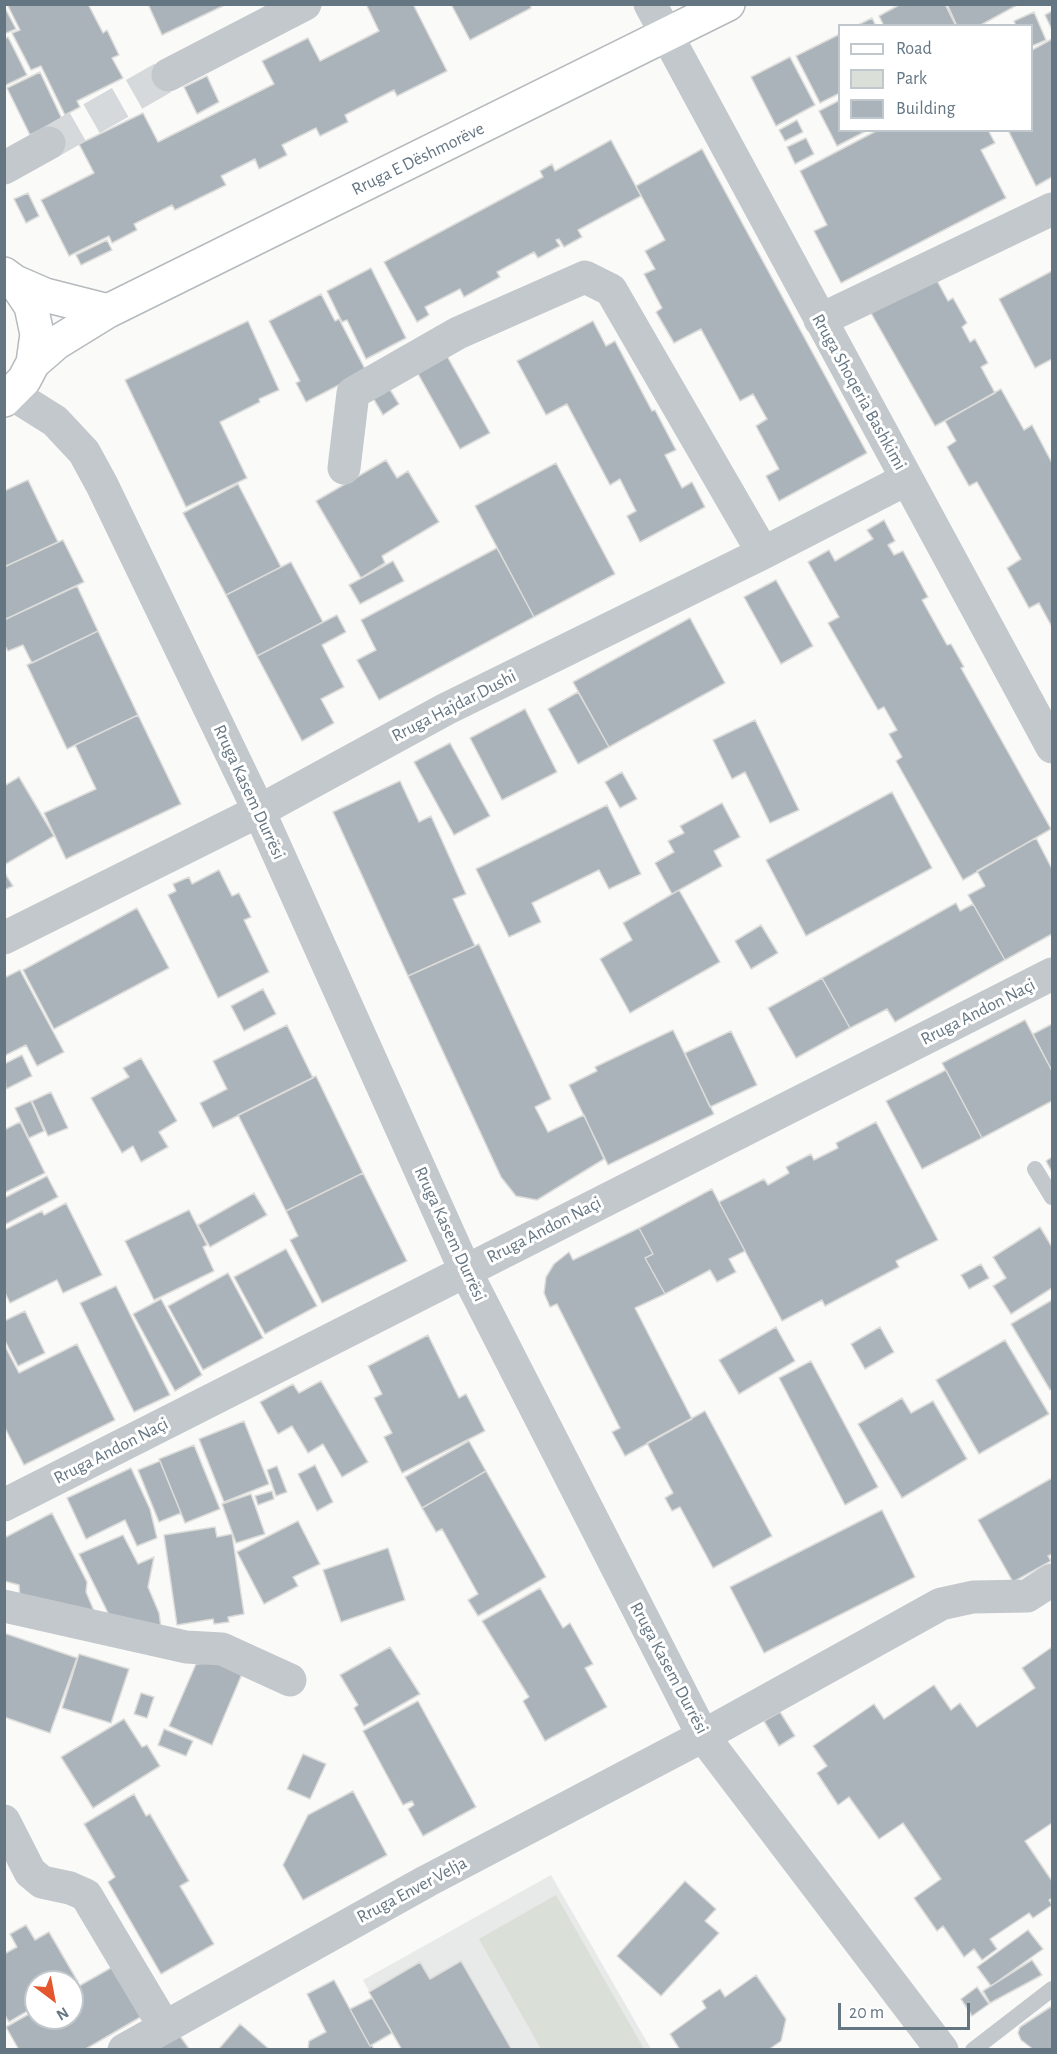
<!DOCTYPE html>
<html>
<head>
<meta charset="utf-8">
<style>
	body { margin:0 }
	#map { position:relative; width:1057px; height:2054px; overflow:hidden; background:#fafaf8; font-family:"Alegreya Sans",sans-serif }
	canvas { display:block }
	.frame { position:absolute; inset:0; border:6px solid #657683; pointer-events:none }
	.legend { position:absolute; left:838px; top:24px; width:195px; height:108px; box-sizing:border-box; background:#fff; border:2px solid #c1c8cd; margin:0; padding:8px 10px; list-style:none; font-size:18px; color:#657683 }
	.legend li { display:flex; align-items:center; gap:12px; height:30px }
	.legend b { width:30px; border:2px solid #c1c8cd }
	.north { position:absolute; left:24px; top:1970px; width:60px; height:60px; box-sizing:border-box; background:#fff; border:2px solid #c1c8cd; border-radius:50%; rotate:148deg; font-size:16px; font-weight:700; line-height:24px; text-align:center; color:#657683 }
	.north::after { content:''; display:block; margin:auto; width:21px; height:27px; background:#e4572e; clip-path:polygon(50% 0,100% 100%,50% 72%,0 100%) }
	.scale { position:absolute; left:838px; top:2003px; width:132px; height:27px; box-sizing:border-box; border:3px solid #657683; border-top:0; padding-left:8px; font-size:18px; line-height:21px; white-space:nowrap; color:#657683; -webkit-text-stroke:4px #fff; paint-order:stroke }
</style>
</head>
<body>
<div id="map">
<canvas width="1057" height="2054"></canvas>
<div class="frame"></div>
<ul class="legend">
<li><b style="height:8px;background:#fff"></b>Road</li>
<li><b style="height:16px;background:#dadfd7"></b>Park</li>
<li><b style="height:16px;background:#aab3b9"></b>Building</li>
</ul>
<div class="north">N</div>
<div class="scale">20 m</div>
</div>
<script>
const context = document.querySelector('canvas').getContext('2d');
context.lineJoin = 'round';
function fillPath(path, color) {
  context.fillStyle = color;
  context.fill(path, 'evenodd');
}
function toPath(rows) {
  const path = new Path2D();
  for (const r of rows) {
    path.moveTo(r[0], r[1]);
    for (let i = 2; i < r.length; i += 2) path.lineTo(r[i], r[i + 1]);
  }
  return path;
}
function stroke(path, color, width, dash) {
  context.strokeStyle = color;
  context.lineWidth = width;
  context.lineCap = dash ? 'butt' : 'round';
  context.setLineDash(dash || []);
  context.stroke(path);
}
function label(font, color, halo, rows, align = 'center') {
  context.font = font + ' "Alegreya Sans",sans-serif';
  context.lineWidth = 6;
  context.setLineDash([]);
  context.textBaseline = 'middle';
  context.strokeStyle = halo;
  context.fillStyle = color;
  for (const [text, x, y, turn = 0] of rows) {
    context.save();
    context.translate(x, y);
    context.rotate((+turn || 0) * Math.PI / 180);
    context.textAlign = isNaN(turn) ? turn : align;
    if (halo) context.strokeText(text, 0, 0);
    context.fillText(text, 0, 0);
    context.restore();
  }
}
fillPath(toPath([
	[551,1875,651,2049,402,2049,363,1980]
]), '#e8e9e9');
fillPath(toPath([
	[556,1895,644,2049,541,2049,479,1939]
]), '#dadfd7');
const building = toPath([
	[7,4,88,4,103,33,107,30,119,55,112,58,123,78,77,101,80,107,65,115,41,66,31,70,12,33,20,30,7,4],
	[148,4,227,4,162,35,148,4],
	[366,4,413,4,447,71,397,96,394,90,345,115,348,122,320,136,316,128,282,145,287,155,259,169,255,159,221,176,226,185,175,210,172,205,134,224,137,230,112,243,109,236,69,256,41,200,94,173,79,144,143,113,158,142,274,84,262,61,308,38,320,61,379,31,366,4],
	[451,4,530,4,531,8,470,40,451,4],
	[901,4,945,4,956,26,884,26,879,16,901,4],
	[947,4,1019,4,979,26,957,26,947,4],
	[4,6,16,29,4,34,4,6],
	[1052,11,1052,30,1045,15,1052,11],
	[1034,12,1046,40,1032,46,1032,26,1016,26,1014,21,1034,12],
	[872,18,876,26,856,26,872,18],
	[840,34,840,93,820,103,796,56,840,34],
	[8,37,27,75,4,86,4,39,8,37],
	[1052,39,1052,177,1036,186,1008,130,1032,130,1032,50,1052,39],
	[790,57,815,105,776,126,751,77,790,57],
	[40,72,62,119,30,135,7,88,40,72],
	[207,76,219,102,197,114,184,87,207,76],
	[840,100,840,130,868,130,837,146,819,111,840,100],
	[797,120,803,132,785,141,779,130,797,120],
	[878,130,988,130,995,143,981,150,1006,198,841,283,814,231,827,225,800,171,878,130],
	[806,138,814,154,795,164,787,147,806,138],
	[611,140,641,196,578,230,582,237,564,247,559,239,556,240,560,246,538,258,534,252,497,272,500,277,464,297,460,289,425,307,429,315,417,322,384,262,543,177,540,171,552,164,555,171,611,140],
	[702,149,867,453,779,501,766,476,779,469,756,426,767,419,753,394,740,401,701,329,674,343,656,312,662,308,644,274,655,269,645,251,665,240,636,186,702,149],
	[28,193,39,216,26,223,14,199,28,193],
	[107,240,112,250,81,265,76,255,107,240],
	[371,268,406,338,366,359,347,320,342,322,327,291,371,268],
	[1052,271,1052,359,1035,368,999,299,1052,271],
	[935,277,948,301,953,298,967,323,962,327,970,342,975,339,988,363,981,367,995,393,935,426,871,313,935,277],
	[321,294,335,321,339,319,366,371,306,402,296,383,300,381,269,321,321,294],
	[248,321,279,390,259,399,260,402,220,422,247,478,186,507,125,380,248,321],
	[593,321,606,346,615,341,652,411,655,410,676,450,665,455,682,488,692,482,705,507,640,542,627,516,636,511,620,479,610,485,567,404,546,415,517,361,593,321],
	[447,356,490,433,460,449,417,372,447,356],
	[389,388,399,404,383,415,373,398,389,388],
	[1001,389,1024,430,1032,425,1052,463,1052,627,1039,603,1029,608,1007,568,1021,559,977,482,969,486,947,447,956,441,945,421,1001,389],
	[386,460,397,478,408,471,439,522,382,556,385,563,361,578,316,501,386,460],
	[556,463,615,574,534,617,475,506,556,463],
	[28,480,58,542,4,567,4,491,28,480],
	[238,484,281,567,226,595,183,513,238,484],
	[884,520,895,541,888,545,894,555,903,551,928,597,922,600,947,645,951,644,964,667,961,668,1051,829,963,880,896,761,902,757,889,734,897,730,884,707,878,710,828,623,839,617,808,562,829,550,835,561,873,539,867,530,884,520],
	[63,540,84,582,4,620,4,567,63,540],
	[497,548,534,617,379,700,357,660,376,650,361,620,497,548],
	[393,561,404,581,360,604,349,585,393,561],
	[291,562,323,622,257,656,226,595,291,562],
	[776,580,813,646,781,664,744,597,776,580],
	[77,586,98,631,32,663,23,645,8,651,4,644,4,620,77,586],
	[337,615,346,632,322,645,344,687,321,699,334,723,302,741,257,656,337,615],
	[690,618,725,683,609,747,573,682,690,618],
	[98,631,138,715,67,749,27,665,98,631],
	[578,692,609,747,578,764,548,709,578,692],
	[525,709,557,772,502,800,470,738,525,709],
	[138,715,181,804,66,859,44,813,96,789,75,745,138,715],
	[755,720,799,810,770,823,745,772,732,779,713,740,755,720],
	[450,743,490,816,454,835,414,762,450,743],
	[622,772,637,799,620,808,605,782,622,772],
	[19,777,54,836,4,865,4,786,19,777],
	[400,781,419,822,431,816,466,894,453,899,475,946,408,976,333,812,400,781],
	[892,792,932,868,806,936,766,860,892,792],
	[722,803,740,837,714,851,722,866,672,894,655,863,674,852,668,841,684,833,680,826,722,803],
	[607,805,641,874,609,889,599,870,532,903,541,922,509,937,476,869,607,805],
	[1036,838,1052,869,1052,934,1005,960,968,895,985,886,977,871,1036,838],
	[219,870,232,896,239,893,251,917,244,920,269,972,218,998,168,895,176,891,173,884,189,877,192,884,219,870],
	[4,872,13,886,4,890,4,872],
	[679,890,720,962,630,1013,600,959,632,940,623,923,679,890],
	[956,903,960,911,973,904,1005,960,895,1022,887,1009,850,1028,822,978,956,903],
	[137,908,169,968,54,1029,23,970,137,908],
	[761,925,778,953,751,969,735,941,761,925],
	[479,944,551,1099,535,1107,548,1132,584,1115,604,1159,537,1200,516,1196,501,1177,408,976,479,944],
	[20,970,64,1052,37,1066,26,1045,4,1056,4,978,20,970],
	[822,978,850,1028,796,1058,768,1008,822,978],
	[263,989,276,1014,244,1031,231,1006,263,989],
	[1025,1020,1052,1071,1052,1101,982,1138,942,1063,1025,1020],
	[1052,1024,1052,1071,1033,1034,1052,1024],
	[287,1025,313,1078,213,1128,200,1103,227,1089,213,1061,287,1025],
	[673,1030,714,1114,608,1165,569,1085,597,1071,595,1067,673,1030],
	[731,1031,757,1085,710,1107,685,1053,731,1031],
	[22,1055,32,1076,6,1089,4,1064,22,1055],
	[141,1058,177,1121,159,1132,168,1147,141,1162,133,1146,122,1153,91,1098,129,1077,123,1068,141,1058],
	[946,1070,982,1138,922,1169,886,1101,946,1070],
	[316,1076,363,1173,286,1211,238,1115,316,1076],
	[51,1092,68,1128,48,1136,32,1101,51,1092],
	[31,1101,44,1131,29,1138,15,1108,31,1101],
	[20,1122,45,1173,4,1193,4,1130,20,1122],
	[876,1122,938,1240,896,1261,899,1267,825,1306,822,1300,782,1321,719,1202,764,1179,768,1185,789,1173,786,1167,811,1154,814,1160,838,1148,836,1143,876,1122],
	[1052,1157,1052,1172,1046,1161,1052,1157],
	[363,1173,407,1261,322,1303,290,1240,298,1236,286,1211,363,1173],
	[47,1176,58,1197,4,1225,4,1198,47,1176],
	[712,1189,745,1251,729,1259,736,1272,717,1282,710,1270,665,1294,645,1258,653,1254,639,1228,712,1189],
	[254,1193,267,1215,210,1247,198,1225,254,1193],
	[66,1203,102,1275,63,1293,57,1280,10,1303,4,1291,4,1230,42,1211,44,1215,66,1203],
	[189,1210,207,1245,203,1247,214,1271,154,1300,125,1241,189,1210],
	[1040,1227,1052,1247,1052,1288,1011,1314,993,1286,1006,1278,993,1257,1040,1227],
	[639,1228,653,1254,645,1258,665,1294,635,1308,692,1419,625,1456,612,1432,620,1428,557,1304,550,1307,544,1293,546,1277,554,1264,569,1252,573,1260,639,1228],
	[286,1249,317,1306,265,1334,234,1277,286,1249],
	[981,1264,989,1278,969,1289,961,1275,981,1264],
	[228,1273,263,1338,203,1370,168,1306,228,1273],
	[116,1286,170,1395,134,1412,80,1303,116,1286],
	[161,1299,202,1375,175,1391,133,1314,161,1299],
	[1052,1300,1052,1389,1050,1390,1011,1324,1052,1300],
	[25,1311,45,1353,18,1366,4,1339,4,1321,25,1311],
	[776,1327,795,1361,739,1394,719,1360,776,1327],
	[880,1327,894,1352,865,1369,851,1344,880,1327],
	[428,1335,459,1398,466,1394,485,1431,402,1473,384,1437,392,1433,374,1398,382,1394,368,1366,428,1335],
	[1005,1340,1049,1414,979,1454,936,1380,1005,1340],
	[4,1344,19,1373,77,1344,115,1420,24,1465,4,1426,4,1344],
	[811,1361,878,1487,845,1505,779,1378,811,1361],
	[321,1381,368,1462,342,1477,323,1444,308,1453,292,1426,278,1434,260,1402,293,1384,299,1393,321,1381],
	[902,1398,911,1413,933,1401,967,1459,902,1498,858,1424,902,1398],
	[705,1411,772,1536,713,1568,680,1507,672,1511,665,1498,673,1493,647,1443,705,1411],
	[244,1421,269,1484,224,1502,199,1439,244,1421],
	[469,1441,486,1471,422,1508,405,1477,469,1441],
	[194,1445,220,1509,185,1523,159,1459,194,1445],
	[160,1461,181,1513,159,1522,138,1470,160,1461],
	[315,1465,333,1502,317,1511,298,1474,315,1465],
	[277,1466,287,1492,276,1496,267,1470,277,1466],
	[131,1468,150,1509,157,1538,137,1546,125,1520,86,1539,67,1498,131,1468],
	[486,1471,546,1577,478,1616,468,1600,478,1594,442,1529,436,1532,422,1508,486,1471],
	[1052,1478,1052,1554,1048,1556,1051,1561,1013,1582,978,1520,1052,1478],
	[272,1491,274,1499,258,1505,255,1496,272,1491],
	[251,1494,265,1534,236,1543,222,1504,251,1494],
	[882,1510,915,1577,764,1653,730,1587,882,1510],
	[52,1513,87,1582,86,1592,94,1611,20,1600,19,1585,4,1581,4,1538,52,1513],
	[298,1521,320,1564,293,1577,298,1586,264,1604,237,1552,298,1521],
	[215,1527,217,1537,232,1534,244,1614,228,1617,229,1622,214,1624,213,1619,177,1625,164,1535,215,1527],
	[123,1535,138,1564,154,1557,148,1587,159,1613,161,1627,112,1621,79,1554,123,1535],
	[388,1548,405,1600,341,1622,323,1570,388,1548],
	[540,1588,563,1628,570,1623,593,1664,585,1668,607,1707,545,1741,523,1701,529,1697,482,1621,540,1588],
	[4,1633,77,1658,50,1733,4,1717,4,1633],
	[390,1647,420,1694,364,1726,354,1708,358,1705,340,1675,390,1647],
	[1052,1647,1052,1823,1025,1841,1052,1881,1052,1898,1049,1900,1052,1905,1033,1918,1029,1913,990,1939,997,1949,982,1960,974,1949,964,1957,943,1926,937,1931,914,1898,941,1879,903,1823,879,1839,849,1797,838,1805,817,1773,827,1766,813,1746,874,1704,884,1719,934,1685,951,1710,960,1703,977,1727,1035,1688,1022,1668,1052,1647],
	[79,1654,129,1669,111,1723,62,1708,79,1654],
	[218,1662,242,1674,212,1745,169,1726,196,1664,218,1662],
	[141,1693,154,1697,147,1718,134,1714,141,1693],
	[418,1701,476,1807,423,1836,408,1809,414,1805,412,1801,403,1805,363,1731,418,1701],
	[780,1712,795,1736,779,1746,764,1721,780,1712],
	[124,1719,142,1747,147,1745,160,1766,93,1808,61,1757,124,1719],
	[164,1729,193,1741,186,1756,158,1745,164,1729],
	[303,1754,326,1764,310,1799,287,1789,303,1754],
	[353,1791,387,1855,303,1900,283,1865,308,1815,353,1791],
	[134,1794,146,1816,150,1814,189,1881,180,1886,214,1944,161,1974,108,1882,115,1877,84,1824,134,1794],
	[685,1881,716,1909,705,1921,719,1933,661,1996,617,1956,685,1881],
	[26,1925,35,1940,49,1932,78,1982,72,1986,72,1982,36,1982,36,2006,9,2022,4,2014,4,1954,17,1947,10,1934,26,1925],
	[1028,1930,1043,1949,991,1986,977,1967,1028,1930],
	[1032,1960,1042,1975,990,2003,983,1991,1032,1960],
	[461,1961,512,2050,402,2050,369,1992,420,1962,430,1979,461,1961],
	[116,1965,144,2015,84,2050,19,2050,6,2027,36,2010,36,2018,72,2018,72,1990,116,1965],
	[756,1975,786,2019,781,2041,768,2050,680,2050,670,2034,706,2008,702,2001,720,1989,725,1997,756,1975],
	[334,1980,370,2046,372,2045,374,2050,308,2050,309,2041,326,2032,307,1994,334,1980],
	[977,1987,989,2004,972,2016,961,1999,977,1987],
	[372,1998,392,2033,370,2046,350,2009,372,1998],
	[1052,2006,1052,2050,1034,2050,1021,2040,1018,2033,1020,2027,1052,2006],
	[240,2024,270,2050,218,2050,240,2024],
	[177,2032,190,2050,154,2050,177,2032]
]);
fillPath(building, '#aab3b9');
stroke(building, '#dcdcda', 1.5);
stroke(toPath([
	[49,143,168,75]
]), '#d5d9db', 33, [33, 16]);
const primary = toPath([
	[4,274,15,282,31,306,37,334,33,363,24,380,4,400],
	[15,282,45,295,108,311],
	[33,363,56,343,108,311,728,4]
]);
stroke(primary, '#b5babe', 36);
stroke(toPath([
	[1035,1169,1052,1197],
	[973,2050,1052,1989]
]), '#c3c8cc', 16);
stroke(toPath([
	[650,4,1052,747],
	[168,75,305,4],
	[4,168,49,143],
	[820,320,1052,209],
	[12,394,55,421,84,452,102,485,259,811,465,1270,703,1736,942,2050],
	[344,468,353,393,458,333,585,277,611,290,763,553],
	[4,938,259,811,446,709,763,553,907,479],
	[4,1505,1052,974],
	[4,1606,186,1647,222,1649,290,1680],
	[4,1821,30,1872,42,1882,70,1888,86,1895,164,2026],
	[124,2050,427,1881,703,1736,941,1604,973,1597,1027,1596,1052,1580]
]), '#c3c8cc', 33);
stroke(primary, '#fff', 33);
label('18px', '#657683', '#fff', [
	["Rruga E Dëshmorëve",418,159,-26],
	["Rruga Shoqeria Bashkimi",859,392,61],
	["Rruga Hajdar Dushi",454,706,-27],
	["Rruga Kasem Durrësi",249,792,65],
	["Rruga Andon Naçi",978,1012,-27],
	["Rruga Andon Naçi",544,1230,-27],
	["Rruga Kasem Durrësi",450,1234,65],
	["Rruga Andon Naçi",111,1451,-27],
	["Rruga Kasem Durrësi",669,1668,62],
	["Rruga Enver Velja",412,1890,-28]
]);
</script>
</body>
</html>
